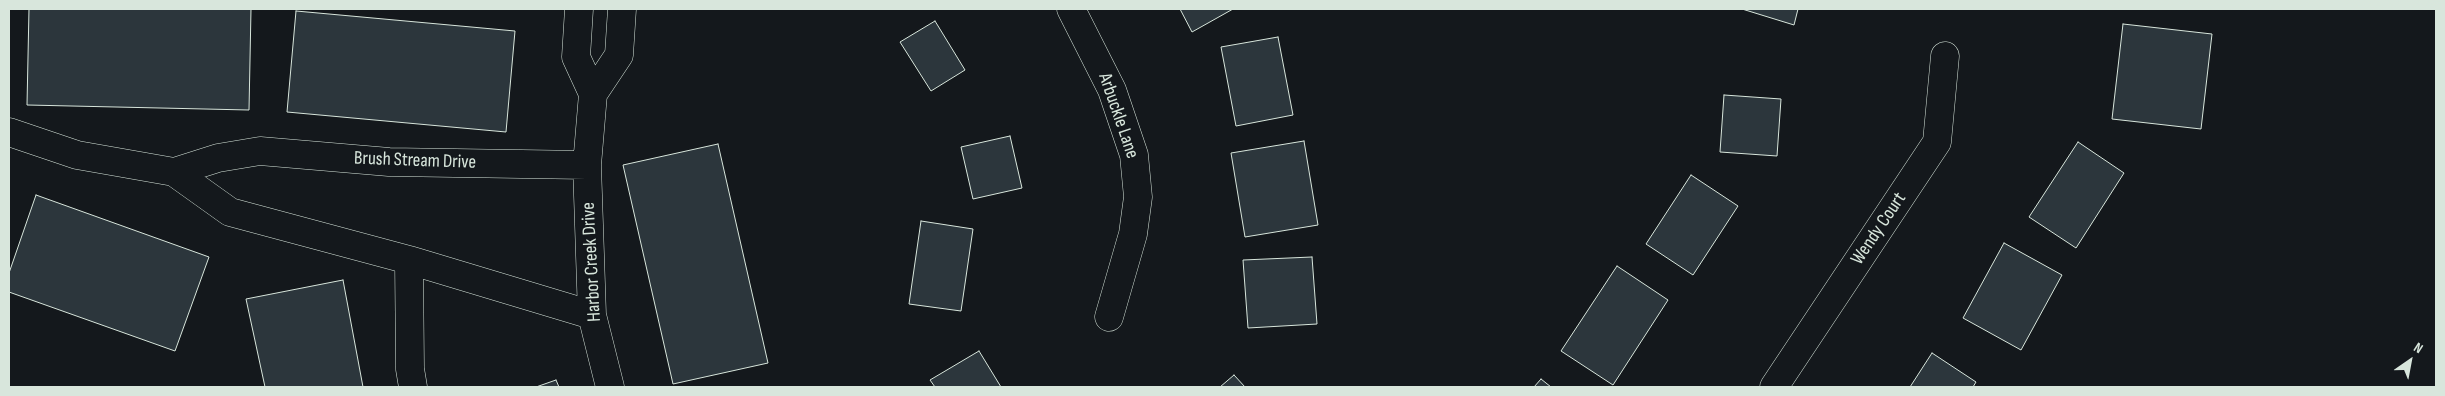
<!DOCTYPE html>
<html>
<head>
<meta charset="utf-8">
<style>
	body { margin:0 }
	#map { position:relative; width:2445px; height:396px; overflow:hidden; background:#14181c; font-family:"Sofia Sans Condensed",sans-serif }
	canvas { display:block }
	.frame { position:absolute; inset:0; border:10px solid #d8e6dc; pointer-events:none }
	.north { position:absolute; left:2385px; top:336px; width:50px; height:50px; -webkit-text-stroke:4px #14181c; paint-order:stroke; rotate:33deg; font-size:14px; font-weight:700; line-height:20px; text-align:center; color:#d8e6dc }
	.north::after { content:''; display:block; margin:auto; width:18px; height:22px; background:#d8e6dc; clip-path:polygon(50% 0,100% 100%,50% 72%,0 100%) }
</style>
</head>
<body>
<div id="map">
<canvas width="2445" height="396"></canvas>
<div class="frame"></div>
<div class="north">N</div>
</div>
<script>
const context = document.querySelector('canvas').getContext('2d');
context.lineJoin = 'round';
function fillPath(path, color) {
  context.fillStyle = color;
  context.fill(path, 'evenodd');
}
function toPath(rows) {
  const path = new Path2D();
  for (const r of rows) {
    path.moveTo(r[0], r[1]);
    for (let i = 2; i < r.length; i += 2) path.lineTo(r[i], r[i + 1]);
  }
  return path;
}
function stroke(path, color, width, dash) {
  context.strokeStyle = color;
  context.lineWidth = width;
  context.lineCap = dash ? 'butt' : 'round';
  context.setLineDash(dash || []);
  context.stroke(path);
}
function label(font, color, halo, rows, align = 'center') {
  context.font = font + ' "Sofia Sans Condensed",sans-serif';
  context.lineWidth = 4;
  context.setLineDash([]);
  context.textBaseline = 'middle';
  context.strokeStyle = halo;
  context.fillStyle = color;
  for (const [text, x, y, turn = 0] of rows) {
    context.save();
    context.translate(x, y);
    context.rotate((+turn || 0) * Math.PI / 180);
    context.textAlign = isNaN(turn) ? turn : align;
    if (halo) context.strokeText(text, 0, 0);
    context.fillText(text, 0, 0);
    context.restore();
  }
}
const building = toPath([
	[29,9,251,9,249,110,27,105,29,9],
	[1180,9,1233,9,1192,32,1180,9],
	[1742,9,1798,9,1794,25,1742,9],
	[296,11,515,31,506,132,287,112,296,11],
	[935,21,965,70,931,91,900,42,935,21],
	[2123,24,2212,34,2201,129,2112,119,2123,24],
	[1278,37,1293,115,1236,126,1221,47,1278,37],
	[1724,95,1781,99,1777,156,1720,152,1724,95],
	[1010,136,1022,188,973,199,961,147,1010,136],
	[1304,141,1318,225,1245,237,1231,153,1304,141],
	[2078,142,2124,173,2076,248,2029,217,2078,142],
	[718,144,768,363,673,384,623,165,718,144],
	[1691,175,1738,206,1693,275,1646,244,1691,175],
	[36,195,209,257,175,351,9,292,9,273,36,195],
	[921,221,973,229,961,311,909,304,921,221],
	[2004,243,2062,275,2021,350,1963,318,2004,243],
	[1312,257,1317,324,1248,328,1243,260,1312,257],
	[1617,266,1668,300,1613,385,1561,351,1617,266],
	[343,280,363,387,265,387,246,299,343,280],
	[979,351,1001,387,935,387,930,380,979,351],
	[1932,353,1976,382,1973,387,1910,387,1932,353],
	[1234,375,1245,387,1220,387,1234,375],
	[1541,379,1551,387,1534,387,1541,379],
	[556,380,559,387,536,387,556,380]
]);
fillPath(building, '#2c363c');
stroke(building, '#d8e6dc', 1);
const street = toPath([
	[579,9,576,57,593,94],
	[1071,9,1112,90,1134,155,1138,197,1133,234,1109,317],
	[9,132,77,155,174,172,230,212,409,260,592,315],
	[174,172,218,158,260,151,389,162,587,165],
	[409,260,410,369,413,387],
	[610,387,592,315,587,165,593,94,619,55,622,9],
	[1774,387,1937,142,1945,56]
]);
stroke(street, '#d8e6dc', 29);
stroke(street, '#14181c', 28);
label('19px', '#d8e6dc', '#14181c', [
	["Arbuckle Lane",1118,116,71],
	["Brush Stream Drive",415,161,2],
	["Wendy Court",1879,229,-56],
	["Harbor Creek Drive",592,262,-93]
]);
</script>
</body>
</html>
